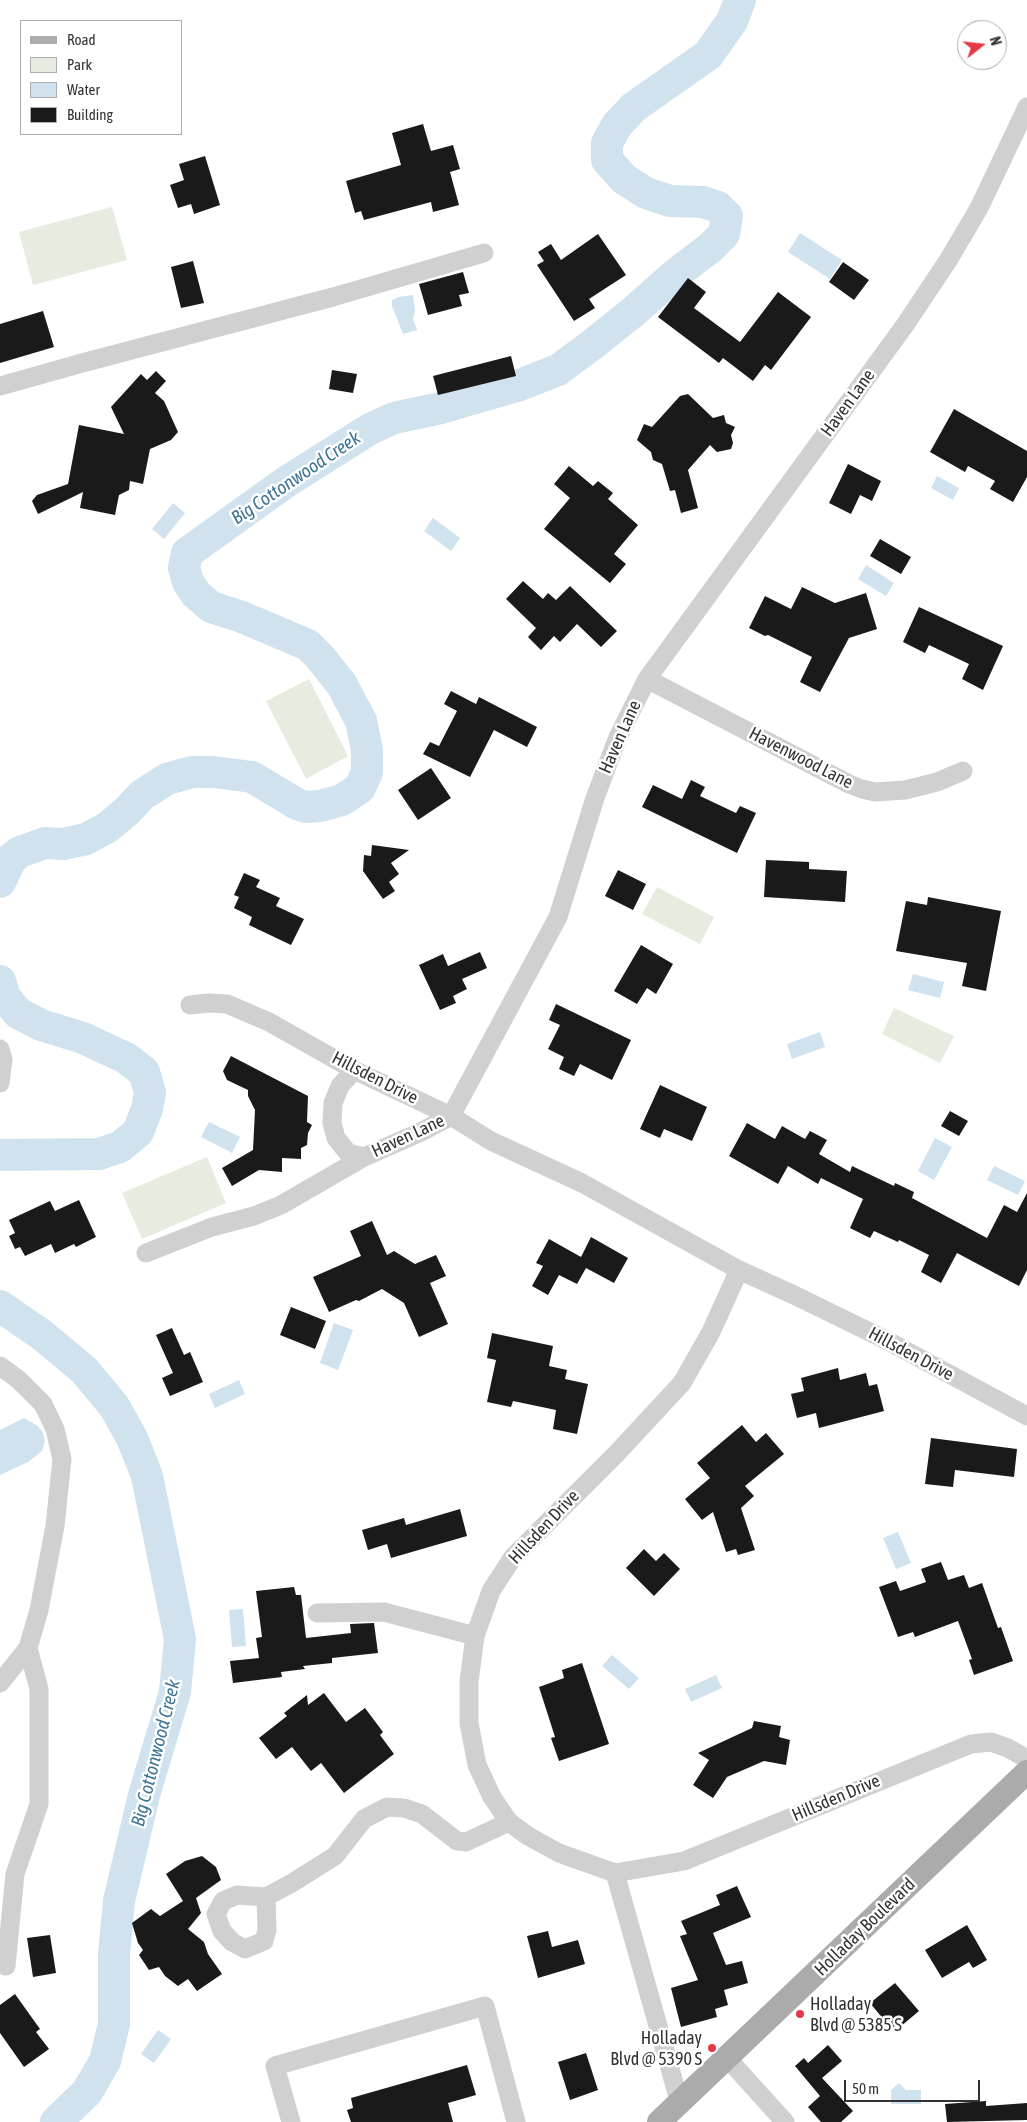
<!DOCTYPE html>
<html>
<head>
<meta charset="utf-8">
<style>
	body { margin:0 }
	#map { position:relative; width:1027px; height:2122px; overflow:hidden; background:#fff; font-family:"Asap Condensed",sans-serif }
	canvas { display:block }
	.legend { position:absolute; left:20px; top:20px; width:162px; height:115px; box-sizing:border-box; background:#fff; border:1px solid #adadad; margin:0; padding:6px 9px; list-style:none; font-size:15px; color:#333 }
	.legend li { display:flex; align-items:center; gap:10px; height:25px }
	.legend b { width:25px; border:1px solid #adadad }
	.north { position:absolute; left:957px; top:20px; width:50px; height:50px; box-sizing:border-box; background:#fff; border:1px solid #adadad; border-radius:50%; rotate:74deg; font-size:14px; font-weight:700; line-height:20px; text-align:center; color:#333 }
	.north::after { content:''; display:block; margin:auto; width:18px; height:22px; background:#e63946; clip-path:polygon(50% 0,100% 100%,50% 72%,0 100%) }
	.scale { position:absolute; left:844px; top:2080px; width:136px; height:22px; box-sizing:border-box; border:2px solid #333; border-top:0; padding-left:6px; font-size:15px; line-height:18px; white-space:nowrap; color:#333; -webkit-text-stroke:4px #fff; paint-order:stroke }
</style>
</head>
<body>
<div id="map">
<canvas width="1027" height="2122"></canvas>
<ul class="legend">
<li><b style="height:6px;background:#ababab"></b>Road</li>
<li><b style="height:14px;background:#e6ecdf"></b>Park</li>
<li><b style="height:14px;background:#cfe2ee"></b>Water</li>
<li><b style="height:14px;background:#1a1a1a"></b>Building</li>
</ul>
<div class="north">N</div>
<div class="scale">50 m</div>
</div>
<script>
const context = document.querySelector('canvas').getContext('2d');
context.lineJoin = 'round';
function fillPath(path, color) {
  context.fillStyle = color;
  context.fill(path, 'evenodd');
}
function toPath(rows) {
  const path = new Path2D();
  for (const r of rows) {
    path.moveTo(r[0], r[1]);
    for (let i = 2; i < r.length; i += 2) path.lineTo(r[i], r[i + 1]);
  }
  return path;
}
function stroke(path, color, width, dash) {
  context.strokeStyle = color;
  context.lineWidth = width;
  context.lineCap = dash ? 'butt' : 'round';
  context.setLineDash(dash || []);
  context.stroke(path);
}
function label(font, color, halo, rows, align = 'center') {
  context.font = font + ' "Asap Condensed",sans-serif';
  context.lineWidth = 5;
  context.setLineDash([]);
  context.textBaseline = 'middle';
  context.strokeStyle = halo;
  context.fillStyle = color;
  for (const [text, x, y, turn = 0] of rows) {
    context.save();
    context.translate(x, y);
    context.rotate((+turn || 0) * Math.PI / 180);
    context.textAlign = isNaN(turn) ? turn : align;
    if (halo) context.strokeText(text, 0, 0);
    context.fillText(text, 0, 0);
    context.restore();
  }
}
fillPath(toPath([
	[112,207,127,260,33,285,19,232],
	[309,679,348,756,306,779,266,701],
	[657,887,714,917,700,944,642,914],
	[894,1008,954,1036,940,1063,882,1034],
	[207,1157,226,1203,142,1239,122,1193]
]), '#e6ecdf');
fillPath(toPath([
	[800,233,842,260,830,279,788,252],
	[413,295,415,311,413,319,417,330,403,334,392,306,392,300,399,297],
	[937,476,959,488,953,500,931,488],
	[173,503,185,513,164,539,152,529],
	[433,518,460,538,451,551,424,531],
	[866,565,894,583,886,596,858,579],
	[913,974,944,982,940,998,908,990],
	[820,1032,825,1047,792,1059,787,1044],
	[209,1122,240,1137,232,1153,201,1137],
	[935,1138,952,1147,934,1180,918,1171],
	[994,1166,1025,1181,1018,1195,987,1180],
	[334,1323,353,1330,338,1370,320,1363],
	[239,1380,245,1394,215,1408,209,1394],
	[24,1418,38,1426,43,1433,45,1441,42,1451,28,1462,0,1475,0,1430],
	[898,1532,911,1563,896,1569,883,1538],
	[243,1609,246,1646,232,1647,229,1610],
	[612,1655,639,1678,629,1689,602,1666],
	[716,1675,722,1688,691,1702,685,1689],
	[158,2030,171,2039,154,2063,141,2054],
	[899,2083,906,2090,921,2090,921,2104,891,2104,891,2090]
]), '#cfe2ee');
stroke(toPath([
	[0,882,11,859,20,852,45,843,63,844,86,839,108,827,127,811,142,795,167,779,192,772,214,772,252,777,297,804,306,807,320,806,342,800,360,788,367,772,367,750,361,721,342,685,320,657,308,645,242,617,211,607,196,594,188,582,184,568,187,553,286,482,370,429,394,418,441,408,517,386,558,370,593,344,633,312,677,273,710,248,724,234,727,216,718,207,703,202,670,201,646,193,624,179,607,160,607,143,617,125,634,107,708,55,732,21,740,0],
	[0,981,5,997,18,1013,41,1025,83,1038,126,1058,144,1072,150,1092,147,1109,138,1132,120,1147,99,1154,0,1155],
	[0,1306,42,1335,84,1370,114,1406,132,1438,147,1476,180,1639,175,1692,144,1795,119,1901,114,1954,114,2024,105,2061,87,2092,56,2122]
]), '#cfe2ee', 32);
fillPath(toPath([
	[423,124,431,151,453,145,460,169,450,172,459,205,433,212,431,202,364,220,361,211,355,213,346,181,401,165,392,133],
	[205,156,220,205,194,214,191,204,178,208,170,185,184,180,179,164],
	[598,234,626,275,589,299,595,308,574,321,537,265,544,261,538,252,551,244,561,260],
	[193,261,204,303,181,308,171,267],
	[843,262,869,280,854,300,829,282],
	[463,272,469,293,459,295,462,306,428,315,419,284],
	[688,278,706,292,694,308,740,342,778,292,811,317,771,370,765,365,753,381,723,358,719,363,658,317],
	[43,311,54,347,0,363,0,324],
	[511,356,516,376,438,395,433,376],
	[332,370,357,374,353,393,329,389],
	[156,371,166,381,155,393,164,401,178,432,171,440,150,449,143,484,130,481,129,490,119,495,115,515,80,508,83,492,38,514,32,501,37,495,68,484,79,425,124,434,111,407,141,374,147,380],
	[688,394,713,418,724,415,726,423,735,427,731,435,733,443,731,449,717,452,710,445,688,470,698,508,681,513,675,490,670,491,662,464,653,460,651,452,637,440,644,424,652,427,680,396],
	[954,409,1027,451,1027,477,1013,502,990,489,995,481,968,466,965,472,930,452],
	[848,464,881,481,872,501,860,495,851,514,829,503],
	[569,466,593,486,598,481,613,493,608,499,638,525,614,554,626,564,610,583,544,529,570,498,554,484],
	[880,539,911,557,901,574,870,556],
	[523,581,543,599,548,593,556,600,570,586,617,631,601,647,577,624,560,642,554,636,541,650,528,637,536,628,506,599],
	[802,587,835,603,866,593,877,629,849,638,820,692,800,682,812,657,768,635,765,636,749,628,765,596,791,609],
	[919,607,1003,646,983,690,962,679,969,664,929,645,925,653,903,642],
	[451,691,476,704,479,697,537,727,527,747,494,730,470,777,423,754,430,742,439,746,457,711,444,704],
	[431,768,451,798,418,820,398,790],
	[691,780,705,787,700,796,736,813,740,806,756,813,737,853,642,807,653,785,682,799],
	[372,845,409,850,391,863,399,874,389,882,395,891,383,899,363,871,364,855,371,856],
	[766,860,809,862,809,869,847,871,845,902,764,897],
	[618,870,646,884,633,910,605,896],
	[244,873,260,880,256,887,280,898,276,906,304,919,291,945,249,925,252,917,234,908,239,897,234,895],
	[928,897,1001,911,986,991,962,986,967,963,896,951,906,901,927,905],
	[641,945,673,964,656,994,647,988,637,1004,614,991],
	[480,952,487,968,462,979,467,989,453,996,456,1003,440,1010,419,965,443,954,448,966],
	[556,1004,631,1040,612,1080,580,1064,574,1076,559,1069,564,1057,548,1049,560,1025,549,1020],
	[231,1056,308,1096,307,1122,312,1125,308,1133,307,1145,301,1148,301,1159,282,1158,282,1172,259,1170,232,1186,222,1168,253,1150,255,1110,248,1096,248,1090,227,1080,223,1071],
	[660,1085,707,1107,692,1141,664,1129,660,1138,640,1129],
	[950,1111,968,1121,959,1136,941,1126],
	[747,1123,775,1139,782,1126,805,1139,810,1131,827,1140,819,1154,850,1172,852,1166,894,1186,895,1183,914,1192,912,1198,987,1238,1004,1205,1017,1212,1027,1193,1027,1270,1019,1286,957,1253,941,1283,921,1272,929,1255,899,1240,898,1242,874,1231,870,1238,850,1228,863,1199,821,1178,818,1184,788,1166,778,1184,729,1156],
	[79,1200,96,1237,76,1247,74,1244,55,1253,51,1244,25,1256,20,1247,15,1249,9,1236,15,1233,9,1220,50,1201,55,1211],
	[372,1221,387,1255,394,1251,415,1264,436,1255,446,1276,430,1283,448,1324,419,1337,404,1303,382,1289,359,1301,356,1300,329,1312,313,1277,361,1256,350,1231],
	[591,1237,628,1258,614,1283,586,1268,577,1284,559,1275,548,1295,532,1286,543,1266,536,1263,549,1239,581,1257],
	[291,1307,326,1321,315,1349,280,1335],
	[172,1328,184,1355,190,1352,203,1382,170,1396,162,1378,173,1373,156,1335],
	[492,1333,553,1346,549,1366,567,1370,565,1379,588,1384,577,1434,553,1429,556,1410,513,1401,511,1407,487,1402,496,1360,487,1358],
	[838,1368,840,1380,866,1373,869,1386,877,1384,884,1411,819,1428,816,1413,797,1418,791,1394,804,1391,801,1378],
	[742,1425,756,1442,766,1433,784,1454,745,1486,754,1496,741,1508,755,1550,738,1555,736,1549,726,1552,713,1512,702,1520,685,1499,710,1478,697,1463],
	[931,1438,1017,1449,1014,1477,955,1470,953,1487,925,1484],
	[460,1509,467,1536,391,1558,387,1544,368,1550,362,1530,404,1518,406,1525],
	[644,1549,656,1561,664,1553,680,1569,654,1596,626,1568],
	[941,1562,948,1580,964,1575,969,1588,982,1583,998,1628,1001,1627,1013,1661,974,1675,969,1660,972,1659,958,1621,915,1637,913,1632,898,1637,879,1587,896,1581,900,1591,926,1582,921,1569],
	[294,1587,296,1595,301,1595,306,1638,351,1633,350,1624,374,1623,378,1653,332,1658,332,1663,303,1666,305,1669,281,1672,282,1677,233,1683,230,1661,259,1658,256,1638,262,1637,256,1591],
	[582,1663,609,1744,559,1761,551,1738,555,1737,539,1687,564,1678,562,1670],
	[324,1693,346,1722,365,1708,383,1732,380,1735,394,1754,344,1793,321,1763,311,1771,292,1747,276,1759,259,1738,287,1716,284,1713,307,1695,308,1705],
	[754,1721,781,1726,779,1737,790,1740,786,1765,764,1761,727,1777,713,1798,693,1785,709,1760,698,1753,752,1728],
	[202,1856,216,1867,221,1880,196,1898,201,1913,188,1929,204,1942,208,1954,222,1974,197,1991,188,1979,178,1986,165,1976,159,1967,149,1970,139,1955,143,1950,138,1943,132,1923,151,1909,160,1916,183,1901,166,1874,185,1861],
	[737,1886,751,1917,713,1933,726,1965,742,1961,748,1983,724,1990,728,2005,715,2009,717,2017,681,2027,671,1988,698,1980,680,1936,687,1934,681,1921,720,1905,716,1895],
	[967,1925,987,1960,973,1968,969,1962,942,1978,925,1950],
	[548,1931,552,1947,578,1940,585,1964,538,1978,527,1936],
	[50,1935,56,1973,33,1977,27,1938],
	[895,1983,919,2011,894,2032,870,2003],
	[15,1994,40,2029,36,2032,49,2049,24,2067,0,2033,0,2005],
	[828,2045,842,2061,822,2078,853,2111,841,2122,821,2122,808,2107,820,2096,795,2066,804,2058,808,2063],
	[586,2053,598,2090,570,2100,558,2062],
	[467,2065,476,2095,448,2103,453,2122,351,2122,347,2110,353,2108,351,2098],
	[986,2101,986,2106,1027,2103,1027,2120,947,2122,945,2104]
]), '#1a1a1a');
stroke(toPath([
	[0,386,82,363,333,297,484,253],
	[647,679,849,784,862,789,875,792,905,790,937,782,963,771],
	[190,1005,208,1003,227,1004,269,1022,354,1070,451,1116,491,1141,582,1183,739,1270,794,1295,886,1340,1027,1416],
	[0,1049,3,1059,0,1083],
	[354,1070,340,1086,333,1103,332,1123,336,1138,348,1153,364,1157],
	[146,1253,212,1227,254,1216,281,1205,364,1157,421,1132,451,1116,558,917,595,798,618,737,647,679,905,325,949,259,979,208,1027,107],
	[0,1366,19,1380,43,1404,55,1429,62,1459,55,1526,39,1610,28,1648,39,1689,39,1804,15,1874,6,1966],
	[317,1613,384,1612,475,1636],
	[0,1683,28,1648],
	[615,1873,684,1861,971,1744,991,1742,1008,1748,1027,1759],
	[266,1897,267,1930,264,1941,245,1949,232,1942,222,1931,216,1914,223,1901,237,1895,266,1897,292,1883,335,1856,364,1819,387,1807,404,1808,422,1814,457,1841,466,1842,509,1822],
	[728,2059,785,2122],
	[680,2104,615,1873,559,1853,528,1836,509,1822,492,1797,477,1765,469,1723,469,1682,475,1636,491,1591,513,1557,617,1453,682,1383,711,1332,739,1270],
	[291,2122,275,2066,485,2006,516,2122]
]), '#d0d0d0', 19);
stroke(toPath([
	[659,2122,1027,1772]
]), '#ababab', 24);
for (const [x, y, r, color] of [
	[800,2014,5,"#e63946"],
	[712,2048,5,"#e63946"]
]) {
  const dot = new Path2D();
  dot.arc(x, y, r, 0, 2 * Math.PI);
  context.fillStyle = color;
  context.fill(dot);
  stroke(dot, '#fff', 2);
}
label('18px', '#333', '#fff', [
	["Haven Lane",848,403,-54],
	["Haven Lane",620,737,-66],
	["Havenwood Lane",801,758,27],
	["Hillsden Drive",375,1078,27],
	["Haven Lane",408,1136,-25],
	["Hillsden Drive",911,1354,28],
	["Hillsden Drive",544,1527,-47],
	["Hillsden Drive",836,1798,-23],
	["Holladay Boulevard",865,1927,-44]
]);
label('18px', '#333', '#fff', [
	["Holladay",810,2004],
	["Blvd @ 5385 S",810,2025],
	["Holladay",702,2038,"right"],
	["Blvd @ 5390 S",702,2059,"right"]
], 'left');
label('italic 19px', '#3f7597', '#fff', [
	["Big Cottonwood Creek",296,478,-34],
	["Big Cottonwood Creek",156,1753,-76]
]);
</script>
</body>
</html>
